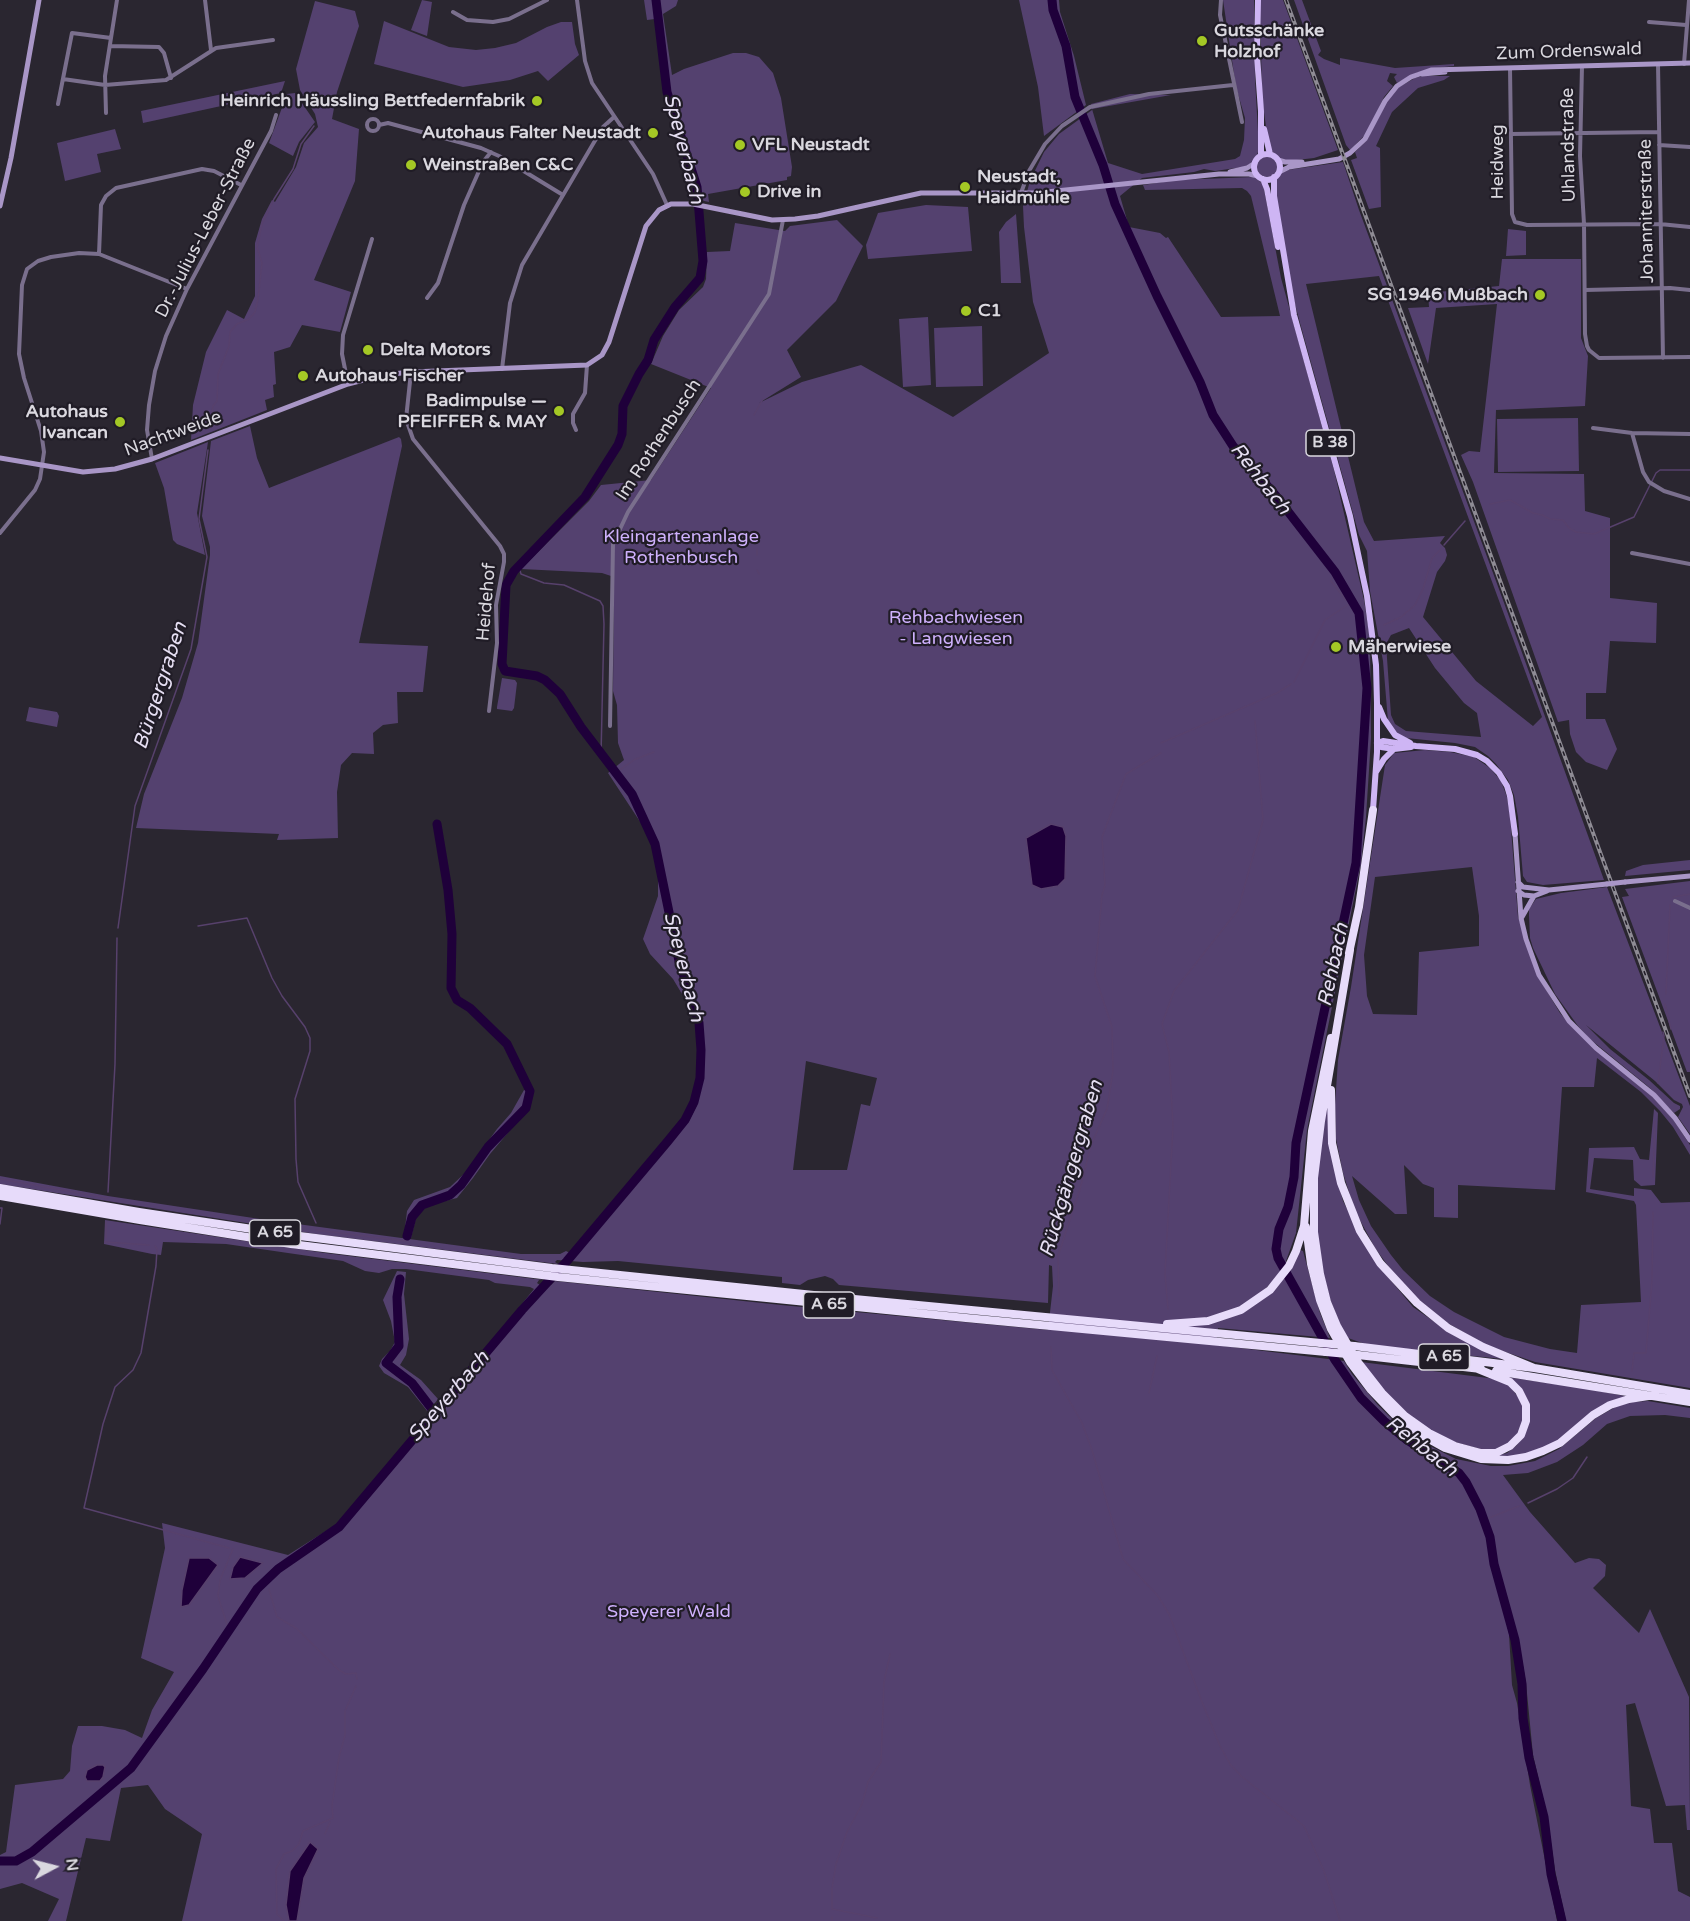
<!DOCTYPE html>
<html>
<head>
<meta charset="utf-8">
<style>
	body { margin:0 }
	#map { position:relative; width:1690px; height:1921px; overflow:hidden; background:#2a2630; font-family:"Varela Round",sans-serif }
	canvas { display:block }
	.north { position:absolute; left:24px; top:1837px; width:60px; height:60px; -webkit-text-stroke:4px #201c26; paint-order:stroke; rotate:83deg; font-size:16px; font-weight:700; line-height:24px; text-align:center; color:#dad8df }
	.north::after { content:''; display:block; margin:auto; width:21px; height:27px; background:#dad8df; clip-path:polygon(50% 0,100% 100%,50% 72%,0 100%) }
</style>
</head>
<body>
<div id="map">
<canvas width="1690" height="1921"></canvas>
<div class="north">N</div>
</div>
<script>
const context = document.querySelector('canvas').getContext('2d');
context.lineJoin = 'round';
function fillPath(path, color) {
  context.fillStyle = color;
  context.fill(path, 'evenodd');
}
function toPath(rows) {
  const path = new Path2D();
  for (const r of rows) {
    if (r.length === 3) {
      path.moveTo(r[0] + r[2], r[1]);
      path.arc(r[0], r[1], r[2], 0, 2 * Math.PI);
      continue;
    }
    path.moveTo(r[0], r[1]);
    for (let i = 2; i < r.length; i += 2) path.lineTo(r[i], r[i + 1]);
  }
  return path;
}
function stroke(path, color, width, dash) {
  context.strokeStyle = color;
  context.lineWidth = width;
  context.lineCap = dash ? 'butt' : 'round';
  context.setLineDash(dash || []);
  context.stroke(path);
}
function label(font, color, halo, rows, align = 'center') {
  context.font = font + ' "Varela Round",sans-serif';
  context.lineWidth = 4.5;
  context.setLineDash([]);
  context.textBaseline = 'middle';
  context.strokeStyle = halo;
  context.fillStyle = color;
  for (const [text, x, y, turn = 0] of rows) {
    context.save();
    context.translate(x, y);
    context.rotate((+turn || 0) * Math.PI / 180);
    context.textAlign = isNaN(turn) ? turn : align;
    if (halo) context.strokeText(text, 0, 0);
    context.fillText(text, 0, 0);
    context.restore();
  }
}
fillPath(toPath([
	[422,0,432,2,427,36,411,30],
	[644,0,678,0,676,6,663,14,672,75,684,69,733,53,746,53,759,57,773,73,781,98,792,167,791,176,787,177,787,180,708,194,709,202,695,199,694,188,665,91,655,19,647,20],
	[1019,0,1059,0,1060,12,1074,56,1086,105,1044,136,1038,87],
	[1223,0,1254,0,1255,79,1259,149,1257,155,1250,164,1243,167,1215,171,1204,169,1194,172,1142,178,1120,196,1129,227,1160,233,1166,238,1168,237,1221,317,1280,316,1251,196,1247,191,1242,188,1145,190,1143,185,1176,180,1254,177,1263,184,1281,278,1334,470,1364,600,1370,638,1371,738,1366,817,1361,864,1307,1130,1296,1233,1286,1261,1287,1263,1275,1279,1262,1292,1218,1321,1241,1313,1271,1293,1290,1270,1300,1250,1303,1251,1320,1313,1330,1338,1218,1328,1216,1345,1344,1361,1352,1374,1377,1404,1396,1423,1426,1444,1456,1459,1491,1466,1508,1466,1535,1461,1559,1449,1596,1418,1619,1405,1633,1402,1648,1401,1690,1408,1690,1418,1665,1415,1630,1416,1607,1424,1583,1445,1557,1462,1528,1473,1503,1475,1530,1512,1575,1563,1589,1558,1599,1559,1606,1565,1605,1576,1593,1588,1639,1633,1650,1609,1689,1697,1690,1830,1687,1830,1685,1805,1666,1806,1635,1703,1626,1705,1631,1806,1650,1809,1654,1843,1672,1843,1678,1891,1690,1897,1690,1921,1566,1921,1555,1870,1547,1815,1533,1755,1526,1683,1518,1637,1497,1561,1493,1534,1487,1521,1485,1523,1509,1634,1512,1685,1517,1703,1530,1785,1557,1921,297,1921,304,1878,318,1849,286,1905,289,1921,182,1921,202,1834,165,1809,148,1785,121,1788,110,1841,86,1838,66,1921,48,1921,59,1899,22,1883,0,1889,0,1855,6,1852,15,1785,63,1779,70,1771,72,1746,78,1726,102,1726,125,1730,142,1738,152,1710,174,1672,141,1658,165,1548,162,1523,288,1555,337,1524,435,1411,534,1289,530,1287,495,1283,489,1280,406,1269,392,1269,379,1273,365,1271,343,1261,226,1244,163,1242,161,1255,152,1254,104,1244,105,1220,325,1253,544,1280,539,1280,537,1283,540,1285,551,1285,555,1281,781,1305,1048,1330,1053,1286,1052,1266,1049,1265,1048,1303,839,1285,833,1279,825,1276,808,1280,800,1285,782,1283,782,1277,618,1261,583,1262,557,1260,555,1262,558,1264,316,1234,0,1184,0,1176,108,1196,260,1219,521,1254,560,1254,566,1251,574,1255,689,1121,697,1105,703,1077,703,1050,700,1024,673,979,650,954,643,939,658,896,658,849,608,773,624,760,618,743,617,705,613,691,614,577,602,573,521,569,589,501,601,485,651,480,711,388,651,364,663,336,679,310,703,287,706,279,707,252,730,251,735,223,785,231,790,226,837,220,863,246,836,301,787,350,801,377,759,403,802,382,861,365,953,417,1049,353,1033,302,1024,227,1023,206,1030,181,1044,152,1059,134,1092,110,1091,104,1130,94,1171,95,1092,109,1108,163,1142,174,1235,159,1240,156,1244,140,1245,118,1236,87],
	[806,1061,877,1078,870,1106,861,1104,847,1170,793,1170],
	[1260,0,1283,0,1338,150,1314,158,1288,161,1280,159,1272,151,1268,141,1262,98],
	[1294,0,1302,0,1321,51,1318,55,1324,59,1340,65,1340,58,1395,68,1454,64,1454,66,1435,68,1416,73,1397,83,1394,77,1397,74,1390,73,1387,81,1393,86,1384,97,1366,134,1350,150,1346,145],
	[315,1,355,11,359,26,337,92,332,119,359,129,355,181,314,280,351,292,340,332,302,325,290,347,274,352,276,384,273,385,274,397,265,400,267,410,191,440,193,405,206,352,227,310,244,319,255,296,255,243,262,219,272,200,275,202,296,167,304,143,318,127,315,114,300,90,296,69],
	[384,21,449,47,476,50,495,48,516,43,547,27,561,22,572,22,575,44,579,55,548,81,538,71,510,80,463,87,374,64],
	[1422,76,1450,76,1444,80,1418,88,1392,112,1376,146,1380,148,1381,207,1369,209,1351,160,1357,158,1355,152,1367,140,1387,101,1399,87,1415,78],
	[285,81,281,93,143,123,141,111],
	[295,93,315,122,299,142,293,156,269,143,287,94],
	[115,129,121,149,97,154,101,172,65,181,57,143],
	[1267,167,10],
	[1343,162,1359,210,1503,600,1604,880,1543,885,1527,882,1523,876,1518,817,1514,795,1508,780,1496,764,1488,756,1475,747,1455,743,1406,738,1395,733,1388,721,1383,661,1370,591,1367,551,1359,535,1300,323,1291,289,1274,182,1282,172,1287,170],
	[1379,276,1542,717,1533,726,1476,681,1423,617,1437,572,1445,561,1447,555,1445,548,1440,543,1445,536,1374,541,1364,522,1306,284],
	[1409,628,1435,668,1464,703,1477,713,1481,737,1406,731,1395,724,1391,715,1386,644,1391,635],
	[926,205,968,207,972,251,868,259,866,245,878,213],
	[1016,214,1021,283,1001,283,999,232,1006,222],
	[1508,229,1526,231,1526,255,1506,256],
	[1502,259,1581,259,1581,338,1588,356,1585,406,1496,410,1494,473,1584,474,1585,511,1610,518,1610,598,1657,603,1656,643,1610,641,1606,693,1586,693,1586,719,1605,719,1617,749,1607,770,1586,762,1576,752,1570,734,1569,720,1558,722,1473,482,1461,455,1469,451,1480,452,1497,304,1436,308,1428,364,1408,308,1429,307,1428,293,1499,286],
	[928,317,931,385,903,387,899,319],
	[982,326,983,386,936,387,934,328],
	[1578,418,1579,471,1498,472,1497,419],
	[250,426,257,458,269,488,399,437,401,439,402,446,359,643,428,646,423,692,397,692,398,723,383,725,373,733,374,754,352,753,341,765,337,792,338,838,277,840,279,834,136,828,144,794,182,698,198,643,210,555,210,547,202,516,211,441],
	[208,442,197,513,205,555,177,544,173,540,164,488,155,463],
	[502,678,515,680,517,683,514,708,512,711,497,709,497,707],
	[29,707,57,712,59,716,57,727,26,721],
	[1425,750,1450,752,1474,757,1490,768,1501,781,1507,797,1510,816,1518,917,1539,978,1560,1013,1572,1027,1651,1095,1673,1119,1690,1145,1690,1155,1673,1127,1660,1111,1641,1092,1597,1058,1594,1087,1562,1087,1555,1190,1458,1185,1458,1218,1434,1217,1434,1188,1423,1184,1404,1165,1407,1214,1395,1214,1352,1176,1359,1200,1371,1226,1391,1255,1403,1270,1430,1296,1454,1312,1504,1337,1550,1349,1577,1353,1581,1305,1641,1302,1636,1205,1634,1201,1586,1192,1589,1148,1634,1147,1640,1159,1649,1160,1654,1109,1658,1113,1655,1185,1641,1186,1634,1180,1633,1160,1594,1158,1590,1189,1634,1196,1634,1188,1651,1190,1661,1203,1690,1202,1690,1388,1535,1362,1488,1346,1444,1321,1419,1300,1400,1282,1375,1248,1355,1211,1343,1173,1336,1139,1335,1105,1338,1060,1351,987,1385,765,1394,753],
	[1472,867,1479,916,1479,946,1419,952,1417,1015,1373,1014,1367,996,1364,955,1375,877],
	[1690,860,1690,870,1625,876,1626,871,1643,865],
	[1690,881,1690,1072,1687,1072,1622,897,1629,896,1625,889],
	[1607,887,1690,1106,1690,1134,1678,1117,1683,1107,1682,1104,1674,1100,1655,1081,1586,1025,1610,1049,1649,1080,1674,1103,1680,1106,1680,1109,1674,1113,1650,1088,1590,1039,1578,1026,1555,994,1533,948,1530,938,1529,916,1529,909,1536,899,1561,893],
	[524,1090,532,1090,528,1109,490,1154,473,1178,457,1198,425,1206,416,1218,411,1238,404,1237,407,1211,414,1200,450,1187,465,1173,497,1129,511,1113],
	[1327,1103,1335,1171,1343,1201,1368,1250,1383,1271,1413,1307,1455,1336,1502,1359,1368,1345,1345,1337,1330,1299,1323,1272,1316,1224,1317,1167],
	[397,1271,406,1272,404,1294,409,1339,406,1355,400,1365,421,1380,438,1399,428,1412,408,1387,384,1373,379,1366,382,1359,390,1351,395,1342,391,1321,383,1300],
	[1361,1362,1496,1379,1509,1385,1522,1402,1524,1415,1522,1426,1516,1436,1509,1444,1498,1449,1484,1450,1451,1441,1425,1428,1402,1409,1381,1389],
	[1506,1377,1583,1388,1625,1396,1625,1398,1551,1445,1518,1456,1491,1457,1507,1453,1516,1446,1524,1436,1527,1401]
]), '#54416f');
const water = toPath([
	[1051,824,1063,827,1066,836,1065,879,1058,886,1041,889,1032,885,1026,838,1051,824],
	[240,1557,263,1563,245,1578,230,1579,233,1567,240,1557],
	[189,1558,209,1558,218,1565,189,1605,181,1607,182,1590,189,1558],
	[97,1765,103,1765,105,1767,103,1777,100,1781,87,1781,85,1777,87,1770,97,1765],
	[310,1842,318,1849,304,1878,297,1921,289,1921,286,1905,290,1871,310,1842]
]);
fillPath(water, '#1f003a');
stroke(water, '#57416c', 1.5);
stroke(toPath([
	[754,415,763,399],
	[211,424,213,406,217,401,218,374,229,346,230,332,237,324,249,319,255,312,258,299,262,263,257,247,262,224,274,199,293,169,301,144,314,126],
	[1490,504,1510,500,1533,513,1542,515,1550,519,1563,520,1569,528,1576,532,1594,534,1634,517,1656,473,1660,470,1690,470],
	[1444,545,1465,521],
	[757,549,757,555],
	[519,567,521,574,544,583,564,585,600,601,603,606,604,624,601,755],
	[757,570,759,574],
	[1335,572,1331,581,1346,600],
	[1384,625,1401,617,1415,605,1423,589,1432,558,1440,550],
	[1362,630,1367,629],
	[1294,682,1325,620,1349,604],
	[1161,743,1277,693,1291,684],
	[617,772,634,760,654,752],
	[1673,897,1690,894],
	[198,926,247,918,272,978,282,996,305,1027,310,1038,310,1051,295,1099,296,1159,298,1182,316,1223],
	[118,928,135,806,191,649,207,557,199,519,208,450],
	[1666,994,1670,905],
	[1665,1004,1671,1029],
	[1658,1083,1664,1036,1663,1032],
	[1653,1177,1655,1121],
	[0,1179,108,1198],
	[108,1192,115,1064,117,938],
	[0,1208,2,1208,0,1224],
	[316,1230,406,1241],
	[106,1238,106,1222],
	[105,1242,149,1245],
	[155,1246,157,1249,156,1266,141,1353,133,1370,115,1387,103,1424,84,1508,229,1548],
	[1059,1296,1058,1256,1080,1189,1091,1145,1107,1109,1113,1071,1112,1027,1095,976,1102,895,1105,885,1102,837,1126,774,1161,753],
	[1168,1309,1165,1273,1173,1126,1169,1052,1162,1024,1174,991,1238,910,1263,820,1255,721],
	[1051,1347,1052,1370,1082,1423,1092,1450,1123,1559,1158,1596,1169,1614,1202,1702,1220,1746,1230,1764,1241,1776,1304,1826,1324,1871,1340,1921],
	[1632,1371,1634,1353,1646,1353,1652,1281,1653,1212],
	[1149,1393,1157,1356],
	[1528,1503,1557,1489,1573,1478,1587,1457],
	[1484,1520,1519,1506],
	[267,1579,267,1582],
	[269,1589,277,1617,296,1628,339,1670,346,1674,356,1673,357,1679],
	[229,1631,218,1596,220,1580,233,1549],
	[325,1834,330,1822],
	[877,1918,832,1909,832,1888,836,1864,847,1832,862,1804,868,1782,881,1762,884,1682,890,1654],
	[284,1921,277,1914,276,1869,284,1854,292,1851,299,1844,303,1831,333,1818,332,1806,339,1757,345,1735,345,1711,356,1686],
	[832,1921,832,1917]
]), '#57416c', 1.5);
stroke(toPath([
	[1052,0,1053,10,1066,46,1075,97,1103,165,1115,204,1157,296,1200,382,1213,415,1233,446,1276,496,1335,572,1359,613,1367,688,1356,863,1296,1143,1294,1177,1288,1207,1279,1229,1276,1249,1278,1258,1335,1360,1361,1398,1384,1421,1407,1440,1459,1473,1466,1482,1480,1509,1490,1537,1494,1564,1515,1640,1522,1684,1523,1718,1529,1758,1544,1817,1551,1874,1562,1921],
	[407,1236,412,1217,422,1205,450,1195,461,1185,488,1147,526,1108,530,1091,507,1044,470,1008,457,1000,451,988,452,934,448,890,437,824],
	[400,1279,397,1297,399,1346,386,1363,412,1383,435,1413],
	[0,1861,16,1861,32,1852,131,1768,203,1669,257,1589,278,1569,339,1527,522,1310,567,1261,668,1141,685,1120,694,1102,700,1078,701,1050,699,1023,679,961,655,844,632,794,581,727,560,694,545,680,537,676,505,671,502,664,506,585,514,571,585,497,618,445,622,434,623,406,639,374,648,360,654,340,675,307,700,278,703,261,697,187,667,92,656,0]
]), '#1f003a', 9);
stroke(toPath([
	[205,0,211,50],
	[577,0,585,61,592,83,653,174,667,205],
	[1221,0,1220,15,1242,122],
	[453,12,467,20,493,22,509,19,547,0],
	[1649,22,1686,25],
	[110,46,159,47,164,53,171,78],
	[1658,64,1663,358],
	[1684,64,1689,0],
	[1582,66,1580,156,1584,224,1585,334,1587,346,1589,350,1599,358,1690,357],
	[1510,68,1512,214,1515,222,1527,225,1660,224,1690,227],
	[63,79,105,85,166,80,216,48,273,40],
	[58,104,72,33,111,38],
	[106,113,105,76,117,0],
	[373,125,6],
	[379,125,388,123,481,148,499,156,563,195],
	[1511,134,1659,132],
	[1659,145,1690,147],
	[1021,193,1029,171,1045,144,1062,126,1090,107,1149,94,1233,85],
	[99,254,101,205,106,196,116,188,202,169,214,171,241,185],
	[1585,290,1670,288,1690,290],
	[427,298,438,283,464,205,483,162,491,152],
	[502,369,510,303,522,265,603,127,614,117],
	[411,372,406,419,413,439,500,546,504,554,504,562,496,605,497,643,489,711],
	[348,384,342,354,343,335,372,239],
	[1593,428,1632,433,1690,434],
	[576,430,573,423,573,414,585,393,587,365],
	[1632,433,1643,472,1649,482,1664,491,1690,499],
	[152,459,147,430,149,405,155,371,166,336,187,289,271,131,276,115],
	[0,533,35,490,40,479,44,452,41,431,24,378,19,354,22,285,27,269,38,261,51,257,79,253,99,254,187,289],
	[1632,553,1690,564],
	[610,726,613,544,628,512,769,294,783,220],
	[1675,901,1690,908]
]), '#7a6f8d', 4);
stroke(toPath([
	[1422,74,1445,72],
	[1278,160,1285,162,1302,162],
	[1230,172,1247,168,1255,163],
	[1279,172,1289,167,1339,159,1350,153,1365,139,1385,101,1397,86,1411,77,1431,70,1690,63],
	[0,206,11,158,39,0],
	[0,458,83,472,115,469,152,459,348,384,383,375,411,372,587,365,602,355,609,342,646,226,659,210,671,204,693,204,772,220,795,219,818,216,921,193,1037,193,1219,174,1249,174,1258,176],
	[1515,834,1521,918,1526,939,1539,975,1569,1021,1596,1048,1654,1095,1675,1118,1690,1140],
	[1518,882,1523,887,1549,890,1607,884],
	[1625,882,1690,876],
	[1518,891,1524,895,1534,896,1547,891],
	[1522,917,1534,896]
]), '#a996c7', 5);
stroke(toPath([
	[1258,0,1257,56,1261,111,1261,155],
	[1264,129,1270,154],
	[1267,167,13],
	[1274,177,1274,196,1294,315,1350,516,1367,596,1376,665,1377,703,1377,752,1373,810],
	[1263,179,1267,189,1278,247],
	[1379,707,1384,719,1395,735,1410,743],
	[1377,743,1383,741,1416,746,1455,749,1477,755,1487,761,1499,773,1507,786,1510,796,1515,834],
	[1377,743,1381,747,1394,749,1411,747],
	[1376,772,1384,759,1394,749]
]), '#ceb5f4', 6);
stroke(toPath([
	[1350,950,1321,1121,1314,1178,1314,1232,1320,1274,1327,1302,1337,1326,1357,1361,1382,1393,1405,1416,1429,1433,1455,1446,1481,1453,1496,1453,1510,1446,1521,1435,1526,1421,1526,1405,1519,1391,1510,1382,1478,1369],
	[1349,953,1359,907,1373,810],
	[1331,1090,1332,1143,1341,1183,1360,1231,1380,1263,1417,1303,1448,1328,1483,1347,1534,1368],
	[0,1188,139,1212,292,1235,552,1268,833,1297,1321,1343],
	[0,1196,140,1220,291,1244,558,1277,966,1318,1326,1352],
	[1306,1227,1311,1264,1320,1300,1331,1329,1350,1362,1371,1390,1394,1414,1418,1433,1445,1448,1481,1459,1508,1460,1526,1457,1543,1451,1560,1443,1593,1415,1610,1405,1629,1399,1655,1395],
	[1167,1324,1208,1321,1241,1310,1270,1290,1289,1266,1296,1251,1304,1226,1312,1131,1331,1038],
	[1354,1346,1534,1368,1690,1394],
	[1358,1355,1481,1369],
	[1496,1371,1690,1402]
]), '#e7dbfa', 8);
const rail = toPath([
	[1286,0,1690,1096]
]);
stroke(rail, '#8e8b94', 4);
stroke(rail, '#201c26', 1.5, [4.5]);
stroke(toPath([
	[1607,884,1625,882]
]), '#a996c7', 5);
stroke(toPath([
	[1321,1343,1354,1346],
	[1326,1352,1358,1355]
]), '#e7dbfa', 8);
for (const [x, y, r, color] of [
	[1202,41,6,"#a4c825"],
	[537,101,6,"#a4c825"],
	[653,133,6,"#a4c825"],
	[740,145,6,"#a4c825"],
	[411,165,6,"#a4c825"],
	[965,187,6,"#a4c825"],
	[745,192,6,"#a4c825"],
	[1540,295,6,"#a4c825"],
	[966,311,6,"#a4c825"],
	[368,350,6,"#a4c825"],
	[303,376,6,"#a4c825"],
	[559,411,6,"#a4c825"],
	[120,422,6,"#a4c825"],
	[1336,647,6,"#a4c825"]
]) {
  const dot = new Path2D();
  dot.arc(x, y, r, 0, 2 * Math.PI);
  context.fillStyle = color;
  context.fill(dot);
  stroke(dot, '#201c26', 2);
}
for (const [x, y, w] of [
	[1330,443,48],
	[275,1233,51],
	[829,1305,51],
	[1444,1357,51]
]) {
  const box = new Path2D();
  box.roundRect(x - w / 2, y - 13, w, 26, 4.5);
  context.fillStyle = '#201c26';
  context.fill(box);
  stroke(box, '#dad8df', 1.5);
}
label('bold 16px', '#dad8df', null, [
	["B 38",1330,443],
	["A 65",275,1233],
	["A 65",829,1305],
	["A 65",1444,1357]
]);
label('bold 18px', '#dad8df', '#201c26', [
	["Gutsschänke",1214,31],
	["Holzhof",1214,52],
	["Heinrich Häussling Bettfedernfabrik",525,101,"right"],
	["Autohaus Falter Neustadt",641,133,"right"],
	["VFL Neustadt",752,145],
	["Weinstraßen C&C",423,165],
	["Neustadt,",977,177],
	["Haidmühle",977,198],
	["Drive in",757,192],
	["SG 1946 Mußbach",1528,295,"right"],
	["C1",978,311],
	["Delta Motors",380,350],
	["Autohaus Fischer",315,376],
	["Badimpulse —",547,401,"right"],
	["PFEIFFER & MAY",547,422,"right"],
	["Autohaus",108,412,"right"],
	["Ivancan",108,433,"right"],
	["Mäherwiese",1348,647]
], 'left');
label('18px', '#dad8df', '#201c26', [
	["Zum Ordenswald",1569,52,-2],
	["Uhlandstraße",1569,145,-91],
	["Heidweg",1498,162,-90],
	["Johanniterstraße",1647,211,-91],
	["Dr.-Julius-Leber-Straße",206,228,-63],
	["Nachtweide",173,434,-20],
	["Im Rothenbusch",659,440,-57],
	["Heidehof",487,602,-85]
]);
label('18px', '#cfb1fd', '#201c26', [
	["Kleingartenanlage",681,537],
	["Rothenbusch",681,558],
	["Rehbachwiesen",956,618],
	["- Langwiesen",956,639],
	["Speyerer Wald",669,1612]
]);
label('italic 20px', '#e6dff3', '#201c26', [
	["Speyerbach",683,149,76],
	["Rehbach",1260,479,52],
	["Bürgergraben",161,686,-72],
	["Rehbach",1334,965,-78],
	["Speyerbach",683,967,76],
	["Rückgängergraben",1072,1169,-74],
	["Speyerbach",449,1397,-49],
	["Rehbach",1421,1447,38]
]);
</script>
</body>
</html>
